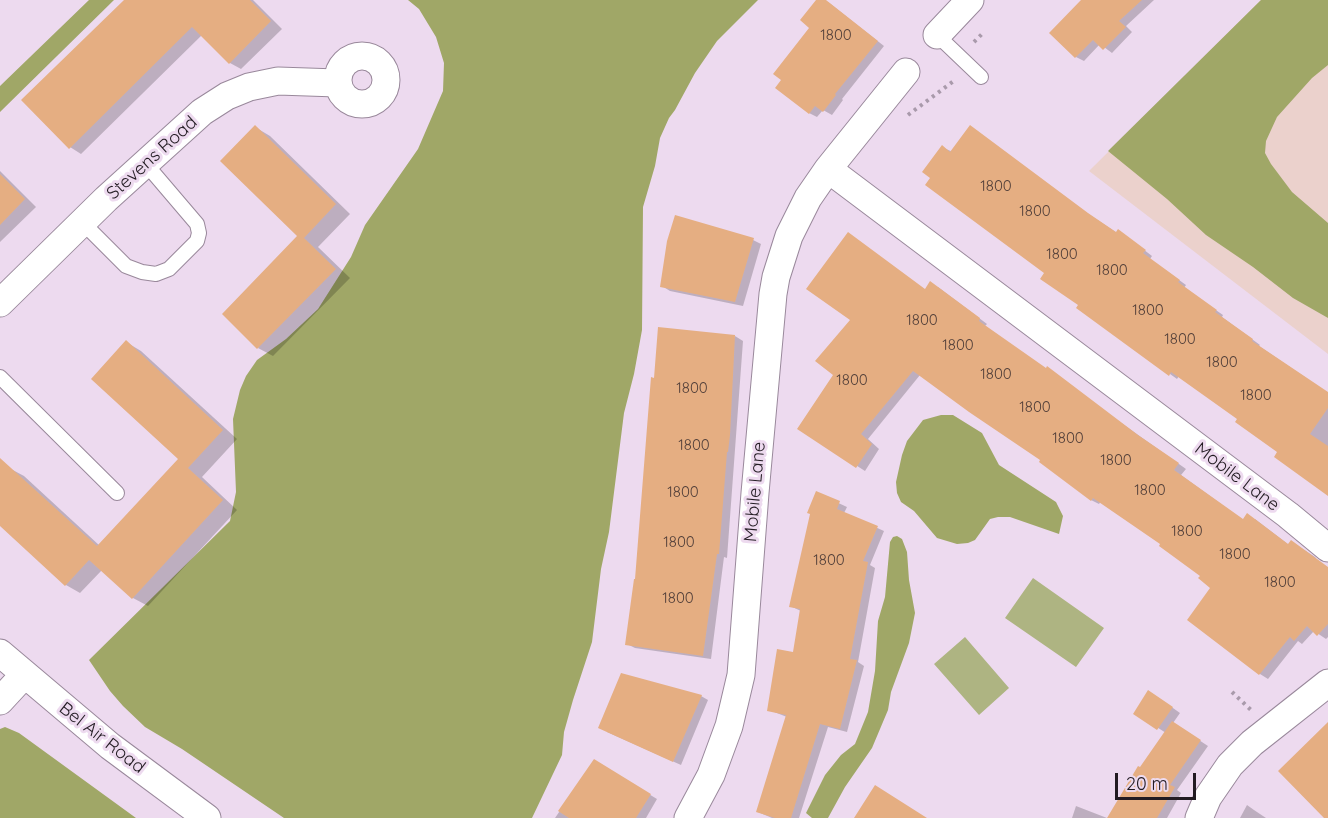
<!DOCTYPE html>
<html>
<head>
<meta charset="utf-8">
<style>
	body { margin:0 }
	#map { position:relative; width:1328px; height:818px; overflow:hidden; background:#eddaef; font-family:Quicksand,sans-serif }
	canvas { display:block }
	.scale { position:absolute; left:1115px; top:773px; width:81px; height:27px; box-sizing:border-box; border:3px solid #221b22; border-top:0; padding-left:8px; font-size:18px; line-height:21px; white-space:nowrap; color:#221b22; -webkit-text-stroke:4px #eddaef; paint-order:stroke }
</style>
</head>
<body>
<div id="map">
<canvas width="1328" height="818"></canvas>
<div class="scale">20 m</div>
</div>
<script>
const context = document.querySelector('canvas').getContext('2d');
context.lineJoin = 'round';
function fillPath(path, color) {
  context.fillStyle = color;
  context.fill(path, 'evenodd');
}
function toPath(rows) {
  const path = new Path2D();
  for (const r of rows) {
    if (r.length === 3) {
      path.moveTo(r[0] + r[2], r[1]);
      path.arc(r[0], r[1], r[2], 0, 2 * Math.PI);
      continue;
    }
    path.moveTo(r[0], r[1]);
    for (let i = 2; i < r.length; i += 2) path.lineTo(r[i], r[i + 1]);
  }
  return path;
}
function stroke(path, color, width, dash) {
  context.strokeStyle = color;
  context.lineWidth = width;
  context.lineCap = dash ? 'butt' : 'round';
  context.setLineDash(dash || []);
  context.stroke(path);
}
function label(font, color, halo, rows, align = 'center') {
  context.font = font + ' Quicksand,sans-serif';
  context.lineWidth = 6;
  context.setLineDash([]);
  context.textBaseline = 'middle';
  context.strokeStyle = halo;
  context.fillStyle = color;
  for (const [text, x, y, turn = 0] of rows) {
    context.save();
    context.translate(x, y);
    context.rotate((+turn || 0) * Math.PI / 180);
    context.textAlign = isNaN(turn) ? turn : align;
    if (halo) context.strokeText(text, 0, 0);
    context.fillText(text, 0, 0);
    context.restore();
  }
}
fillPath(toPath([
	[1261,0,1328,0,1328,354,1089,171]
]), '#ebd1cc');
fillPath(toPath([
	[1033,578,1104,628,1076,667,1005,618],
	[965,637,1009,688,979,715,934,664]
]), '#aeb482');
fillPath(toPath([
	[89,0,114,0,0,112,0,86],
	[408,0,758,0,717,41,695,73,675,110,669,118,660,138,655,166,643,207,642,330,634,374,624,413,609,532,601,569,592,642,573,700,564,732,562,755,532,818,284,818,182,749,145,727,123,706,110,691,89,660,230,521,236,492,233,419,240,390,246,376,257,360,286,339,318,309,351,257,365,225,418,149,443,91,444,63,436,37,419,9],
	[1261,0,1328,0,1328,65,1312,78,1277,117,1266,141,1265,153,1271,164,1292,192,1328,223,1328,318,1293,298,1253,267,1206,235,1167,199,1108,151],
	[941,415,953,415,982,433,999,465,1056,502,1063,516,1059,534,1010,517,998,517,990,519,975,540,968,543,957,544,937,538,914,511,901,502,897,493,896,482,902,455,907,441,923,420],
	[897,536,902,539,907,552,909,580,915,613,909,643,891,692,888,710,872,748,845,787,828,818,812,818,806,813,825,775,841,755,855,744,868,712,875,671,878,621,885,597,890,542,893,537],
	[5,727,19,733,136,818,0,818,0,729]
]), '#a0a767');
fillPath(toPath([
	[166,0,253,0,282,29,241,69,230,63,202,35,81,154,70,147],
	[818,0,828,2,884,46,842,99,843,100,832,115,823,110,817,117,809,113,811,27],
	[1083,0,1154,0,1126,26,1132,32,1112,53,1100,44,1084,61,1076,57],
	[255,127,270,136,350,214,318,247,350,278,273,356,258,348,300,236],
	[942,147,1096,219,1117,233,1126,236,1152,256,1150,259,1186,285,1184,288,1223,315,1222,317,1260,345,1259,346,1328,393,1328,494,1239,419,1179,376,1177,379,1170,374,1080,305,1046,273,932,178],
	[0,171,36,207,0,242],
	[753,240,761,244,743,306,670,291,662,286],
	[938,287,987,324,985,326,1186,469,1181,475,1243,520,1255,519,1289,545,1292,542,1315,557,1328,576,1328,637,1326,639,1314,631,1302,644,1298,641,1268,679,1260,674,1189,619,1212,587,1202,575,1162,544,1101,501,1099,504,1091,500,1043,460,920,375,868,439,879,449,865,471,799,429,926,290],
	[735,336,743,341,727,558,724,557,711,659,635,648,627,644,635,580],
	[126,342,141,351,237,439,202,477,237,510,148,606,133,598,102,570,80,593,66,585,0,524,0,478,9,468,24,476,100,546,180,459],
	[817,493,847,507,844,513,884,531,870,565,875,568,858,662,864,666,847,732,828,727,799,818,772,818,758,812,787,717,769,710,794,653,801,611,790,606],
	[701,696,708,700,681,765,607,732],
	[1156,696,1180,713,1173,723,1208,746,1177,790,1181,793,1167,818,1108,818,1166,733,1135,713],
	[594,761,657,799,646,818,555,818],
	[1247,805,1254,810,1266,818,1240,818],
	[1076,806,1107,818,1072,818]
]), '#0003');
fillPath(toPath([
	[124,0,250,0,271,21,229,64,192,27,69,149,21,100],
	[816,0,826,0,878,41,835,94,836,95,823,112,815,106,809,114,775,88,781,80,773,74,809,28,800,20],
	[1081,0,1142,0,1119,21,1126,27,1103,50,1093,40,1075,58,1049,33],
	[255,125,336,204,304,238,336,269,257,349,222,314,297,236,220,161],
	[970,125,1088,213,1116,232,1118,229,1146,250,1143,253,1180,280,1178,282,1217,310,1215,312,1253,339,1252,341,1328,392,1328,408,1310,434,1328,446,1328,496,1274,457,1277,452,1235,422,1237,419,1171,372,1169,376,1076,308,1078,305,1040,279,1044,273,925,185,930,178,922,172,942,145,950,152],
	[0,174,25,199,0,225],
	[675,215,754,238,735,302,660,287,667,241],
	[848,232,925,289,930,281,980,318,979,321,1046,368,1047,366,1138,435,1179,463,1174,470,1243,519,1247,513,1288,544,1291,540,1328,567,1328,624,1317,636,1307,626,1294,641,1290,637,1259,675,1187,620,1210,588,1198,578,1200,576,1159,546,1160,544,1093,498,1091,501,1039,462,1040,460,969,412,913,371,861,434,872,444,856,468,797,429,833,375,815,361,850,320,806,289],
	[658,327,735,335,730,435,728,452,727,452,719,554,717,554,703,656,625,645,634,579,635,579,651,377,654,378],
	[126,340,223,430,188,468,223,500,132,599,89,560,65,586,0,526,0,458,97,546,178,459,91,379],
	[816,491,840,501,837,509,878,526,863,561,868,562,850,659,857,660,840,729,820,724,791,818,775,818,756,812,786,715,767,711,777,649,793,652,800,609,789,607,810,514,807,513],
	[621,673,702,695,673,762,598,728],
	[1148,690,1173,707,1157,730,1133,714],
	[1172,721,1201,740,1170,785,1175,787,1157,818,1107,818,1138,766,1140,767],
	[1328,722,1328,818,1324,818,1278,771],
	[594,759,651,794,636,818,569,818,558,811],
	[875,785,927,818,854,818]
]), '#e5ae82');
const lane = toPath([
	[937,35,981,77],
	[82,222,126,266,142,272,156,274,169,269,197,241,199,233,197,224,145,163],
	[0,377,117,493]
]);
const street = toPath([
	[937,35,970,0],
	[362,80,24],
	[828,169,1288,515,1328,548],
	[0,303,106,199,202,112,227,96,249,87,278,81,337,83],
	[0,653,110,746,207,818],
	[0,701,24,675],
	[688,818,711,775,729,726,741,675,755,493,773,294,776,277,789,236,808,198,828,169,906,72],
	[1199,818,1208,797,1230,765,1252,743,1328,683]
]);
stroke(lane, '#99889b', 16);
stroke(street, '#99889b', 29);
stroke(toPath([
	[974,42,984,32],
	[908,115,955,80],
	[1232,692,1251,710]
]), '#a99aab', 4, [3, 4.5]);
stroke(lane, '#fff', 14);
stroke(street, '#fff', 27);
label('15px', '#53403a', null, [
	["1800",836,35],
	["1800",996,186],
	["1800",1035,211],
	["1800",1062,254],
	["1800",1112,270],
	["1800",1148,310],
	["1800",922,320],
	["1800",1180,339],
	["1800",958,345],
	["1800",1222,362],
	["1800",996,374],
	["1800",852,380],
	["1800",692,388],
	["1800",1256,395],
	["1800",1035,407],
	["1800",1068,438],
	["1800",694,445],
	["1800",1116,460],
	["1800",1150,490],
	["1800",683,492],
	["1800",1187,531],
	["1800",679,542],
	["1800",1235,554],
	["1800",829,560],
	["1800",1280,582],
	["1800",678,598]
]);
label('18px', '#221b22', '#eddaef', [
	["Stevens Road",152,158,-42],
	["Mobile Lane",1237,477,37],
	["Mobile Lane",755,492,-85],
	["Bel Air Road",102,738,38]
]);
</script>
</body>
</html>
